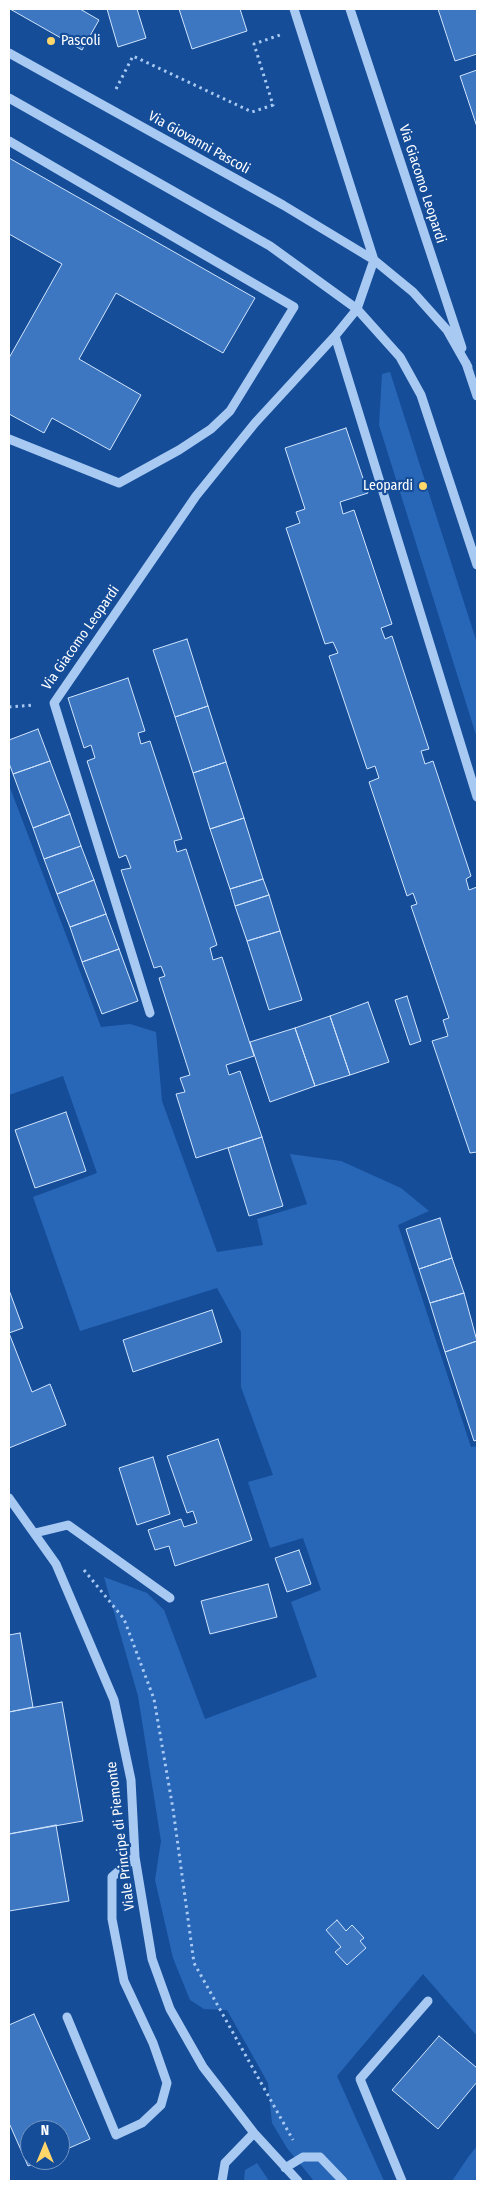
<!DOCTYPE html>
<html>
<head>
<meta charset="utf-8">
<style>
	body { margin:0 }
	#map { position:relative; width:486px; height:2190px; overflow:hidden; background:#154d99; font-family:"Fira Sans Condensed",sans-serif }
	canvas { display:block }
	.frame { position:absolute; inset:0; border:10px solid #fff; pointer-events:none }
	.north { position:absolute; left:20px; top:2120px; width:50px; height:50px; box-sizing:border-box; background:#154d99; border:1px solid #7394c2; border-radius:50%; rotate:0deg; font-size:14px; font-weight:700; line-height:20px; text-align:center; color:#fff }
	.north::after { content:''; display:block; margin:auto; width:18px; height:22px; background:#ffd66a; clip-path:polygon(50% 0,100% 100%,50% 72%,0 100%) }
</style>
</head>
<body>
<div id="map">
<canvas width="486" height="2190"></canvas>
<div class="frame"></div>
<div class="north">N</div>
</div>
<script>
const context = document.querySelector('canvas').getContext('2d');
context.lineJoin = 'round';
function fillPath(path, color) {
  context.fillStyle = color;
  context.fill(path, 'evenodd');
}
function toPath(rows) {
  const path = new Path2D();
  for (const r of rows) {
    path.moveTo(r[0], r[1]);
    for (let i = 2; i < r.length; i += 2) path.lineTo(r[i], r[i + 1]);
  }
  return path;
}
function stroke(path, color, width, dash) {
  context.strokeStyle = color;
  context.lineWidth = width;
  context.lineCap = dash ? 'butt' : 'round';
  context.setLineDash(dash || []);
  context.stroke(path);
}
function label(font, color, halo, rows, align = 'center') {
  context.font = font + ' "Fira Sans Condensed",sans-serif';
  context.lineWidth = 4.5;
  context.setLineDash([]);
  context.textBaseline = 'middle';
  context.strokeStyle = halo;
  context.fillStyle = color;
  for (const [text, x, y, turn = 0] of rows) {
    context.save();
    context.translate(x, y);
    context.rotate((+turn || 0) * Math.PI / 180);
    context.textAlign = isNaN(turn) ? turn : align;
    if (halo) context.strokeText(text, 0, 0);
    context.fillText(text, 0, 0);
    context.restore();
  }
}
fillPath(toPath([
	[390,372,477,643,477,738,379,425,382,374],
	[9,785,101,1027,130,1024,156,1032,162,1101,217,1252,263,1245,257,1219,307,1204,290,1154,341,1161,401,1188,429,1211,398,1225,471,1447,477,1446,477,2036,423,1974,337,2076,384,2181,314,2181,287,2148,272,2123,268,2083,227,2010,204,2009,190,2000,173,1958,155,1880,161,1841,138,1696,104,1577,147,1593,164,1610,205,1719,317,1677,291,1602,321,1590,303,1538,270,1548,248,1482,273,1475,241,1387,241,1332,217,1288,80,1331,33,1197,97,1173,63,1076,9,1095],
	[477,2146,477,2181,452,2181,469,2156],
	[257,2163,269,2181,244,2181,245,2170]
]), '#2867b7');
const building = toPath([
	[10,9,80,9,99,20,82,50,10,9],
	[107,9,137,9,146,38,118,47,107,9],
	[179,9,240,9,247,31,192,49,179,9],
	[438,9,477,9,477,54,455,61,438,9],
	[477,70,477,127,460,76,477,70],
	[9,158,255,298,223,353,116,293,79,359,141,395,110,450,52,418,44,433,9,414,9,358,62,264,9,234,9,158],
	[346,428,368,493,340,502,343,514,354,510,392,624,381,628,385,639,392,636,429,749,421,751,425,764,433,761,471,876,466,879,469,890,477,887,477,1152,470,1153,432,1041,448,1036,443,1020,449,1018,411,906,417,904,413,893,407,896,369,782,379,778,375,766,367,769,329,656,338,653,333,642,325,644,286,528,300,523,296,512,305,509,285,448,346,428],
	[187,639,208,706,175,717,153,650,187,639],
	[128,678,145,731,138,733,141,744,150,741,182,839,174,841,177,852,186,849,217,945,210,948,213,960,222,957,254,1056,226,1065,229,1075,240,1071,262,1137,196,1158,176,1094,185,1092,180,1078,190,1075,159,978,165,976,161,966,154,968,121,870,131,868,126,855,119,858,87,761,95,758,91,745,84,748,68,698,128,678],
	[208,706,226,762,193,773,175,717,208,706],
	[38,729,50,761,13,774,9,763,9,740,38,729],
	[50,761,70,814,33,828,13,774,50,761],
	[226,762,244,818,210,829,193,773,226,762],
	[70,814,81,846,44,859,33,828,70,814],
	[244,818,263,879,230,889,210,829,244,818],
	[81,846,94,880,57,894,44,859,81,846],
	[263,879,269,895,235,906,230,889,263,879],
	[94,880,106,914,70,927,57,894,94,880],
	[269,895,280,931,247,941,235,906,269,895],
	[106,914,119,949,82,962,70,927,106,914],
	[280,931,302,1000,269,1010,247,941,280,931],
	[119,949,138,1001,102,1014,82,962,119,949],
	[407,996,421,1041,410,1045,395,1000,407,996],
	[368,1002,389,1062,350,1075,330,1016,368,1002],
	[330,1016,350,1075,315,1086,295,1028,330,1016],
	[295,1028,315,1086,270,1102,250,1042,295,1028],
	[66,1112,86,1171,35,1188,15,1130,66,1112],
	[262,1137,283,1206,249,1216,228,1148,262,1137],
	[440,1218,452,1258,419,1269,406,1229,440,1218],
	[452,1258,464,1293,430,1303,419,1269,452,1258],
	[9,1290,23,1328,9,1333,32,1392,50,1384,66,1425,9,1448,9,1290],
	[464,1293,477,1341,445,1352,430,1303,464,1293],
	[212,1310,222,1342,133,1372,123,1340,212,1310],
	[477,1341,477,1440,474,1441,445,1352,477,1341],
	[218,1439,252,1540,175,1566,169,1546,155,1550,148,1530,181,1519,184,1527,197,1523,193,1511,187,1513,167,1456,218,1439],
	[153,1457,170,1514,137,1525,119,1468,153,1457],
	[299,1550,311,1584,287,1592,275,1558,299,1550],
	[268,1584,277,1617,210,1634,201,1601,268,1584],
	[20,1633,33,1707,9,1712,9,1635,20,1633],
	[62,1702,83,1821,9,1834,9,1712,62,1702],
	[56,1825,69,1901,9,1911,9,1834,56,1825],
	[337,1920,346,1931,352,1925,364,1938,360,1941,366,1948,347,1965,335,1952,341,1947,326,1930,337,1920],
	[34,2014,90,2139,60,2152,60,2130,30,2130,30,2160,43,2160,28,2166,9,2123,9,2025,34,2014],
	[439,2036,477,2068,477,2082,438,2129,392,2090,439,2036]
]);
fillPath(building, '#3d77c1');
stroke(building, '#d0e4fd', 1);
stroke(toPath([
	[116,89,133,56,252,112,273,105,254,44,280,35],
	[9,707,33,705],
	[84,1570,124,1619,154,1699,173,1809,194,1963,293,2140]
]), '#a8c9f2', 3, [2.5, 4]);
stroke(toPath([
	[350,9,462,348],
	[9,53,283,205,374,260,413,292,447,330,468,367],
	[9,98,270,246,357,309,400,357,421,395,477,565],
	[9,141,294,307,230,411,211,429,179,450,119,483,9,439],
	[335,336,477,797],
	[466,363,477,396],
	[150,1013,54,703,196,496,255,423,335,336,357,309,374,260,294,9],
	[9,1498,56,1564,114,1700,131,1780,135,1857,152,1959,170,2009,203,2067,254,2133,298,2181],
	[35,1533,68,1525,170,1598],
	[67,2017,116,2135,142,2123,161,2105,167,2083,153,2043,124,1981,112,1919,112,1877,135,1857],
	[285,2168,303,2157,320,2157,343,2181],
	[222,2181,225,2163,254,2133],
	[402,2181,360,2079,428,2001]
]), '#a8c9f2', 9);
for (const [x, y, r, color] of [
	[51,41,5,"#ffd66a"],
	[423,486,5,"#ffd66a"]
]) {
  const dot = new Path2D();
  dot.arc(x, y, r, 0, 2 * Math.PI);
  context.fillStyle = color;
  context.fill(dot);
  stroke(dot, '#154d99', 2);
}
label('14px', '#fff', '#154d99', [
	["Pascoli",61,41],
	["Leopardi",413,486,"right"]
], 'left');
label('14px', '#fff', '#154d99', [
	["Via Giovanni Pascoli",199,143,29],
	["Via Giacomo Leopardi",422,184,72],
	["Via Giacomo Leopardi",81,638,-55],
	["Viale Principe di Piemonte",121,1836,-97]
]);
</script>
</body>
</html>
